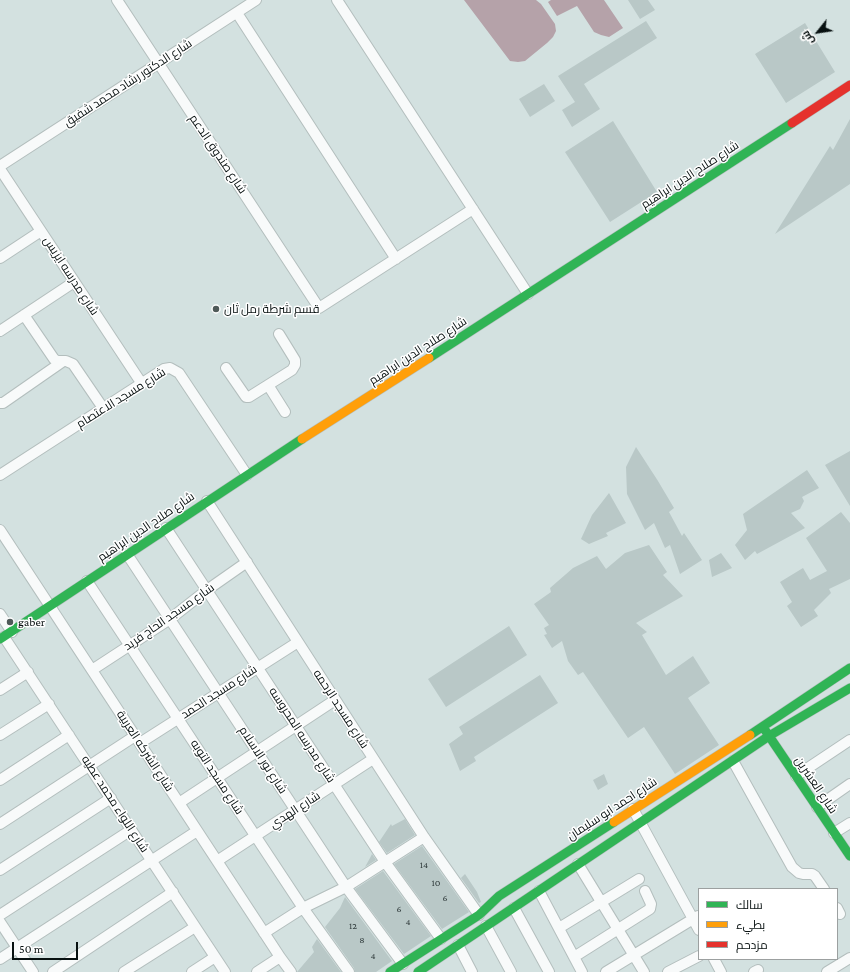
<!DOCTYPE html>
<html>
<head>
<meta charset="utf-8">
<style>
	body { margin:0 }
	#map { position:relative; width:850px; height:972px; overflow:hidden; background:#d3e1e0; font-family:"Crimson Pro",Cairo,serif }
	canvas { display:block }
	.legend { position:absolute; left:698px; top:888px; width:140px; height:72px; box-sizing:border-box; background:#fff; border:1px solid #9ca0a0; margin:0; padding:5px 7px; list-style:none; font-size:12px; color:#081111 }
	.legend li { display:flex; align-items:center; gap:8px; height:20px }
	.legend b { width:20px; border:1px solid #9ca0a0 }
	.north { position:absolute; left:798px; top:12px; width:40px; height:40px; -webkit-text-stroke:3px #fff; paint-order:stroke; rotate:240deg; font-size:11px; font-weight:700; line-height:16px; text-align:center; color:#081111 }
	.north::after { content:''; display:block; margin:auto; width:14px; height:18px; background:#081111; clip-path:polygon(50% 0,100% 100%,50% 72%,0 100%) }
	.scale { position:absolute; left:12px; top:942px; width:66px; height:18px; box-sizing:border-box; border:2px solid #081111; border-top:0; padding-left:5px; font-size:12px; line-height:14px; white-space:nowrap; color:#081111; -webkit-text-stroke:3px #fff; paint-order:stroke }
</style>
</head>
<body>
<div id="map">
<canvas width="850" height="972"></canvas>
<ul class="legend">
<li><b style="height:5px;background:#30b455"></b>سالك</li>
<li><b style="height:5px;background:#ff9f0a"></b>بطيء</li>
<li><b style="height:5px;background:#e5322d"></b>مزدحم</li>
</ul>
<div class="north">ش</div>
<div class="scale">50 m</div>
</div>
<script>
const context = document.querySelector('canvas').getContext('2d');
context.lineJoin = 'round';
function fillPath(path, color) {
  context.fillStyle = color;
  context.fill(path, 'evenodd');
}
function toPath(rows) {
  const path = new Path2D();
  for (const r of rows) {
    path.moveTo(r[0], r[1]);
    for (let i = 2; i < r.length; i += 2) path.lineTo(r[i], r[i + 1]);
  }
  return path;
}
function stroke(path, color, width, dash) {
  context.strokeStyle = color;
  context.lineWidth = width;
  context.lineCap = dash ? 'butt' : 'round';
  context.setLineDash(dash || []);
  context.stroke(path);
}
function label(font, color, halo, rows, align = 'center') {
  context.font = font + ' "Crimson Pro",Cairo,serif';
  context.lineWidth = 3;
  context.setLineDash([]);
  context.textBaseline = 'middle';
  context.strokeStyle = halo;
  context.fillStyle = color;
  for (const [text, x, y, turn = 0] of rows) {
    context.save();
    context.translate(x, y);
    context.rotate((+turn || 0) * Math.PI / 180);
    context.textAlign = isNaN(turn) ? turn : align;
    if (halo) context.strokeText(text, 0, 0);
    context.fillText(text, 0, 0);
    context.restore();
  }
}
fillPath(toPath([
	[464,0,536,0,541,4,555,24,556,31,553,37,547,43,525,61,518,62,510,61],
	[551,0,604,0,623,28,609,37,601,35,594,32,577,6,557,16,548,2]
]), '#b5a2a9');
fillPath(toPath([
	[628,0,648,0,655,10,640,19],
	[646,21,657,38,584,84,600,109,572,127,562,110,575,102,558,76],
	[805,23,835,72,786,103,755,54],
	[544,84,555,101,530,117,519,99],
	[850,119,850,184,775,234,830,146,833,150],
	[613,121,657,192,610,222,565,152],
	[636,447,658,481,674,508,669,512,682,536,684,533,702,560,680,574,670,545,665,548,654,523,645,530,627,494,626,467],
	[850,451,850,506,825,465],
	[807,470,819,488,802,497,804,501,800,509,791,513,805,528,757,554,755,551,745,560,735,545,747,530,743,514],
	[609,493,626,523,606,533,608,536,589,544,581,539,592,515],
	[841,512,850,523,850,579,829,589,831,593,814,610,818,616,801,627,787,606,792,602,780,582,803,568,810,580,827,571,806,538],
	[649,545,667,572,663,575,683,596,636,623,647,632,642,635,666,675,693,656,710,683,688,698,719,745,675,774,644,727,628,738,583,672,578,675,568,661,562,641,552,648,544,635,547,634,544,628,549,625,534,604,551,592,550,588,573,568,597,556,606,569,625,553],
	[721,553,732,568,712,577,709,560],
	[509,626,527,655,446,707,428,679],
	[540,675,558,703,474,757,476,761,460,771,449,744,463,734,459,727],
	[604,774,608,784,598,790,593,780],
	[405,819,415,835,387,853,379,842,391,824,392,826],
	[422,846,469,912,442,929,394,864],
	[372,854,376,860,365,867,370,858],
	[383,871,431,936,404,954,355,889],
	[465,874,477,892,481,902,479,903,461,878],
	[345,897,392,961,376,972,355,972,354,968,325,927,340,908],
	[317,939,341,972,297,972,314,952,312,947]
]), '#b9c8c7');
const street = toPath([
	[117,0,319,308,473,209],
	[337,0,528,294],
	[237,13,396,259],
	[0,166,256,0],
	[0,169,142,384],
	[0,258,41,231],
	[24,315,54,359,57,361,66,361,73,364,103,408],
	[0,331,74,282],
	[226,368,246,397,249,397,292,370,295,365,295,360,279,334],
	[268,385,285,412],
	[0,403,3,403,62,362],
	[0,475,164,369,170,368,179,373,247,475],
	[207,501,424,837,479,915],
	[166,528,385,862,441,939],
	[0,530,280,957,291,972],
	[127,554,346,887,403,964],
	[87,581,303,908,349,972],
	[0,614,12,632],
	[4,637,225,972],
	[92,670,170,619,207,590,247,562],
	[0,690,28,672],
	[0,735,49,704],
	[140,743,298,642],
	[733,761,792,867,799,873,803,874,812,874,815,876,824,889],
	[796,776,850,740],
	[0,780,69,735],
	[179,803,335,700],
	[817,807,850,784],
	[633,809,699,930],
	[0,824,135,736],
	[834,833,850,823],
	[217,861,373,759],
	[578,864,644,972],
	[0,870,111,798],
	[539,891,582,972],
	[514,908,549,972],
	[837,908,840,914],
	[0,915,131,830],
	[0,922,33,972],
	[486,926,511,972],
	[559,928,639,879],
	[264,933,303,908,346,887,424,837],
	[458,945,472,972],
	[574,957,650,909,651,904,645,891],
	[0,959,197,831],
	[714,959,721,972],
	[53,972,173,892],
	[124,972,195,927],
	[192,972,215,957],
	[257,972,280,957],
	[606,972,698,916],
	[668,972,699,956],
	[754,972,758,970],
	[827,972,850,958]
]);
const fast = toPath([
	[429,358,792,123],
	[0,639,302,439],
	[765,730,850,856],
	[750,735,850,668],
	[390,972,479,915,499,896,614,822],
	[418,972,769,736,850,688]
]);
const slow = toPath([
	[302,439,429,358],
	[614,822,750,735]
]);
const jam = toPath([
	[792,123,850,85]
]);
stroke(street, '#b3bebd', 12);
stroke(fast, '#b3bebd', 10);
stroke(slow, '#b3bebd', 10);
stroke(jam, '#b3bebd', 10);
stroke(street, '#f8fafa', 10);
stroke(fast, '#30b455', 9);
stroke(slow, '#ff9f0a', 9);
stroke(jam, '#e5322d', 9);
for (const [x, y, r, color] of [
	[216,309,4,"#4f5a59"],
	[10,622,4,"#4f5a59"]
]) {
  const dot = new Path2D();
  dot.arc(x, y, r, 0, 2 * Math.PI);
  context.fillStyle = color;
  context.fill(dot);
  stroke(dot, '#fff', 1.5);
}
label('10px', '#354040', null, [
	["14",424,865],
	["10",436,883],
	["6",445,898],
	["6",399,909],
	["4",408,922],
	["12",353,926],
	["8",362,940],
	["4",373,956]
]);
label('12px', '#081111', '#fff', [
	["شارع الدكتور رشاد محمد شفيق",128,83,-33],
	["شارع صندوق الدعم",218,154,56],
	["شارع صلاح الدين ابراهيم",690,175,-33],
	["شارع مدرسه ايزيس",71,276,57],
	["شارع صلاح الدين ابراهيم",418,351,-33],
	["شارع مسجد الاعتصام",121,398,-32],
	["شارع صلاح الدين ابراهيم",146,527,-34],
	["شارع مسجد الحاج فريد",169,617,-35],
	["شارع مسجد الحمد",219,692,-33],
	["شارع مسجد الرحمه",341,709,57],
	["شارع مدرسه المحروسه",302,735,57],
	["شارع الشركه العربية",145,751,57],
	["شارع نور الاسلام",263,760,57],
	["شارع مسجد التوبه",217,777,57],
	["شارع العشرين",816,785,56],
	["شارع اللواء محمد عطيه",115,804,57],
	["شارع احمد ابو سليمان",612,809,-33],
	["شارع الهدي",295,810,-33]
]);
label('12px', '#081111', '#fff', [
	["قسم شرطة رمل ثان",224,309],
	["gaber",18,622]
], 'left');
</script>
</body>
</html>
